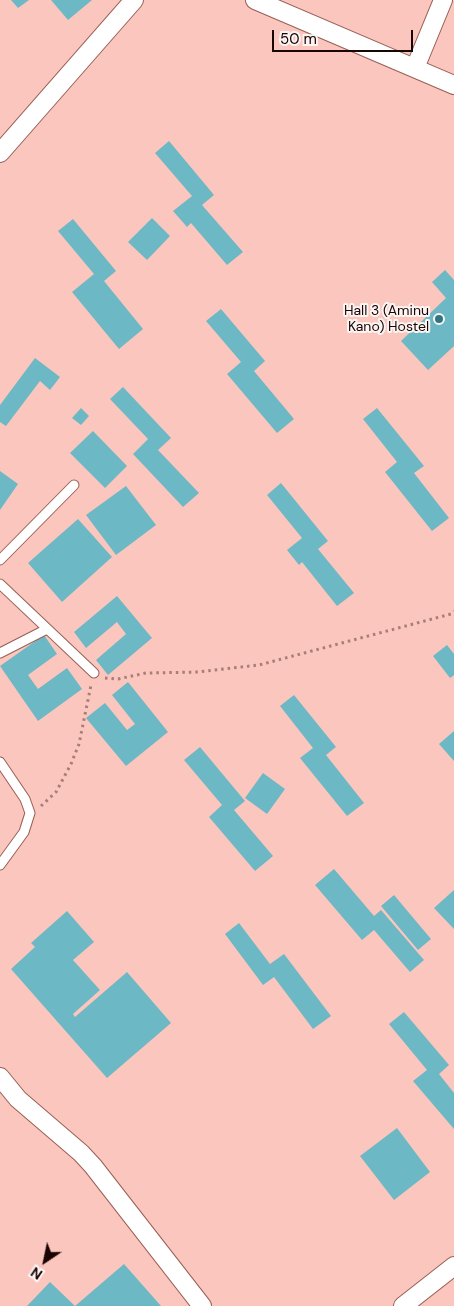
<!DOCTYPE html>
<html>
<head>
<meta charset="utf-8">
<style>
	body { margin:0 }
	#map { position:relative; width:454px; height:1306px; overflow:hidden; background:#fbc6bd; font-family:"DM Sans",sans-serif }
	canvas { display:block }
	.north { position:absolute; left:20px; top:1236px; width:50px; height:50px; -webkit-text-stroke:4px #fbf4f2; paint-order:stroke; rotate:214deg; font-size:14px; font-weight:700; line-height:20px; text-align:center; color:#190503 }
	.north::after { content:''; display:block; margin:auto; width:18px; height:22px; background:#190503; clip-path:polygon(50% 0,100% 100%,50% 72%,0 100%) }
	.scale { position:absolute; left:272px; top:30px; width:141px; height:22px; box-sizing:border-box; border:2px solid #190503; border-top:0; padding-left:6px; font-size:15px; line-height:18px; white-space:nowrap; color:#190503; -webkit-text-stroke:4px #fbf4f2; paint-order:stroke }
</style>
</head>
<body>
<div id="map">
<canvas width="454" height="1306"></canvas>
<div class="north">N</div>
<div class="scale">50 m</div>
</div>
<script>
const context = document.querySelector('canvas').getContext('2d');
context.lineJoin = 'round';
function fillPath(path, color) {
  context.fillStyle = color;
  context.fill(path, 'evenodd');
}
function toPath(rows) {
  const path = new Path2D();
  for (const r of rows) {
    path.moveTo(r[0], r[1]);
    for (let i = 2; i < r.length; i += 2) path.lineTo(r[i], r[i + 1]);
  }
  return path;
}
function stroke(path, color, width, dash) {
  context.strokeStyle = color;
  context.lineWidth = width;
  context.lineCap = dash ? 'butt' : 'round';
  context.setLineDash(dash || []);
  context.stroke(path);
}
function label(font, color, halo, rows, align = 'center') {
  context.font = font + ' "DM Sans",sans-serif';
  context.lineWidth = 4;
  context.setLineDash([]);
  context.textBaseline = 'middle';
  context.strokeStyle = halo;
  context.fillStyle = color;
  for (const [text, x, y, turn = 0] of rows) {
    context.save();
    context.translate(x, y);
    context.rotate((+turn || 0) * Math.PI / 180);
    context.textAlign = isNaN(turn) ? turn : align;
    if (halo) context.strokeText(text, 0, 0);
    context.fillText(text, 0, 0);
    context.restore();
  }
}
fillPath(toPath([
	[11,0,29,0,18,8],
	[51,0,92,0,68,20],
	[169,141,214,195,202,205,243,252,227,265,191,223,187,227,173,211,192,196,155,153],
	[152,218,170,236,147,260,128,242],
	[73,219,116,271,104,281,143,329,119,349,72,292,94,274,58,231],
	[445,270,454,280,454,346,428,370,401,341,446,298,432,282],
	[221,309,265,361,254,371,294,419,277,433,227,374,241,362,206,321],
	[35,358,60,377,50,390,40,381,6,426,0,422,0,405],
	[123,387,171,438,158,450,199,493,183,507,133,454,148,439,110,399],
	[81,408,89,416,81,425,72,418],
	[377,408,424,466,414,473,449,518,432,531,385,472,397,462,363,419],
	[93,431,127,466,105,488,70,453],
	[0,471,18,484,0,510],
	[281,483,328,541,318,549,354,593,337,606,302,562,299,565,287,550,302,538,267,495],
	[126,486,156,525,116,555,86,515],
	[78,519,112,557,62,602,28,563],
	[117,596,152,638,108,675,96,660,126,634,117,622,86,648,74,632],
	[44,635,57,654,28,675,38,689,67,668,82,689,38,721,0,666],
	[447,645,454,654,454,675,450,678,433,656],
	[128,682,168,732,126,766,86,718,105,703,127,730,135,724,112,695],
	[294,695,336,747,326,755,364,803,347,816,300,758,313,748,280,706],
	[454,731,454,761,439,744],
	[200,747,245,801,234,810,273,856,255,871,209,817,222,805,184,760],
	[263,773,285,789,267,814,245,798],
	[334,869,374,916,381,910,424,960,410,972,374,930,362,940,315,885],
	[454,890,454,929,434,908],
	[394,895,431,939,418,950,381,906],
	[67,911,94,942,73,960,100,990,73,1014,75,1017,127,972,171,1023,107,1078,11,969,35,947,31,943],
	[239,923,270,964,284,954,331,1016,313,1029,274,977,263,985,225,934],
	[404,1012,449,1065,439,1074,454,1093,454,1129,413,1081,427,1070,389,1024],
	[397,1128,430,1172,394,1200,360,1156],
	[124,1264,161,1306,75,1306],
	[50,1282,75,1306,27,1306]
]), '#6db8c5');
const lane = toPath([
	[0,560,74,485],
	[0,584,94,673],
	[0,653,47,629],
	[0,762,25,799,30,813,24,832,0,865]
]);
const street = toPath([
	[255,0,454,85],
	[415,68,443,0],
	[0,153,134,0],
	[0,1077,18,1099,81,1153,93,1166,202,1306],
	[403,1306,454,1266]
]);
stroke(lane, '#985f55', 11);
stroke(street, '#985f55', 20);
stroke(toPath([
	[105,678,118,679,146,673,198,672,259,665,451,614,454,611],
	[41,806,56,792,71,764,79,744,91,685]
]), '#a77e78', 3, [2.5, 4]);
stroke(lane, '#fff', 9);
stroke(street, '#fff', 18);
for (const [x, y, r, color] of [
	[439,319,5,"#2f7682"]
]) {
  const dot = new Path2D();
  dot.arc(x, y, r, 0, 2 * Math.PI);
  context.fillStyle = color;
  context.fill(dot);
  stroke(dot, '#fbf4f2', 2);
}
label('14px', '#190503', '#fbf4f2', [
	["Hall 3 (Aminu",429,311],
	["Kano) Hostel",429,327]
], 'right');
</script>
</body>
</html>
